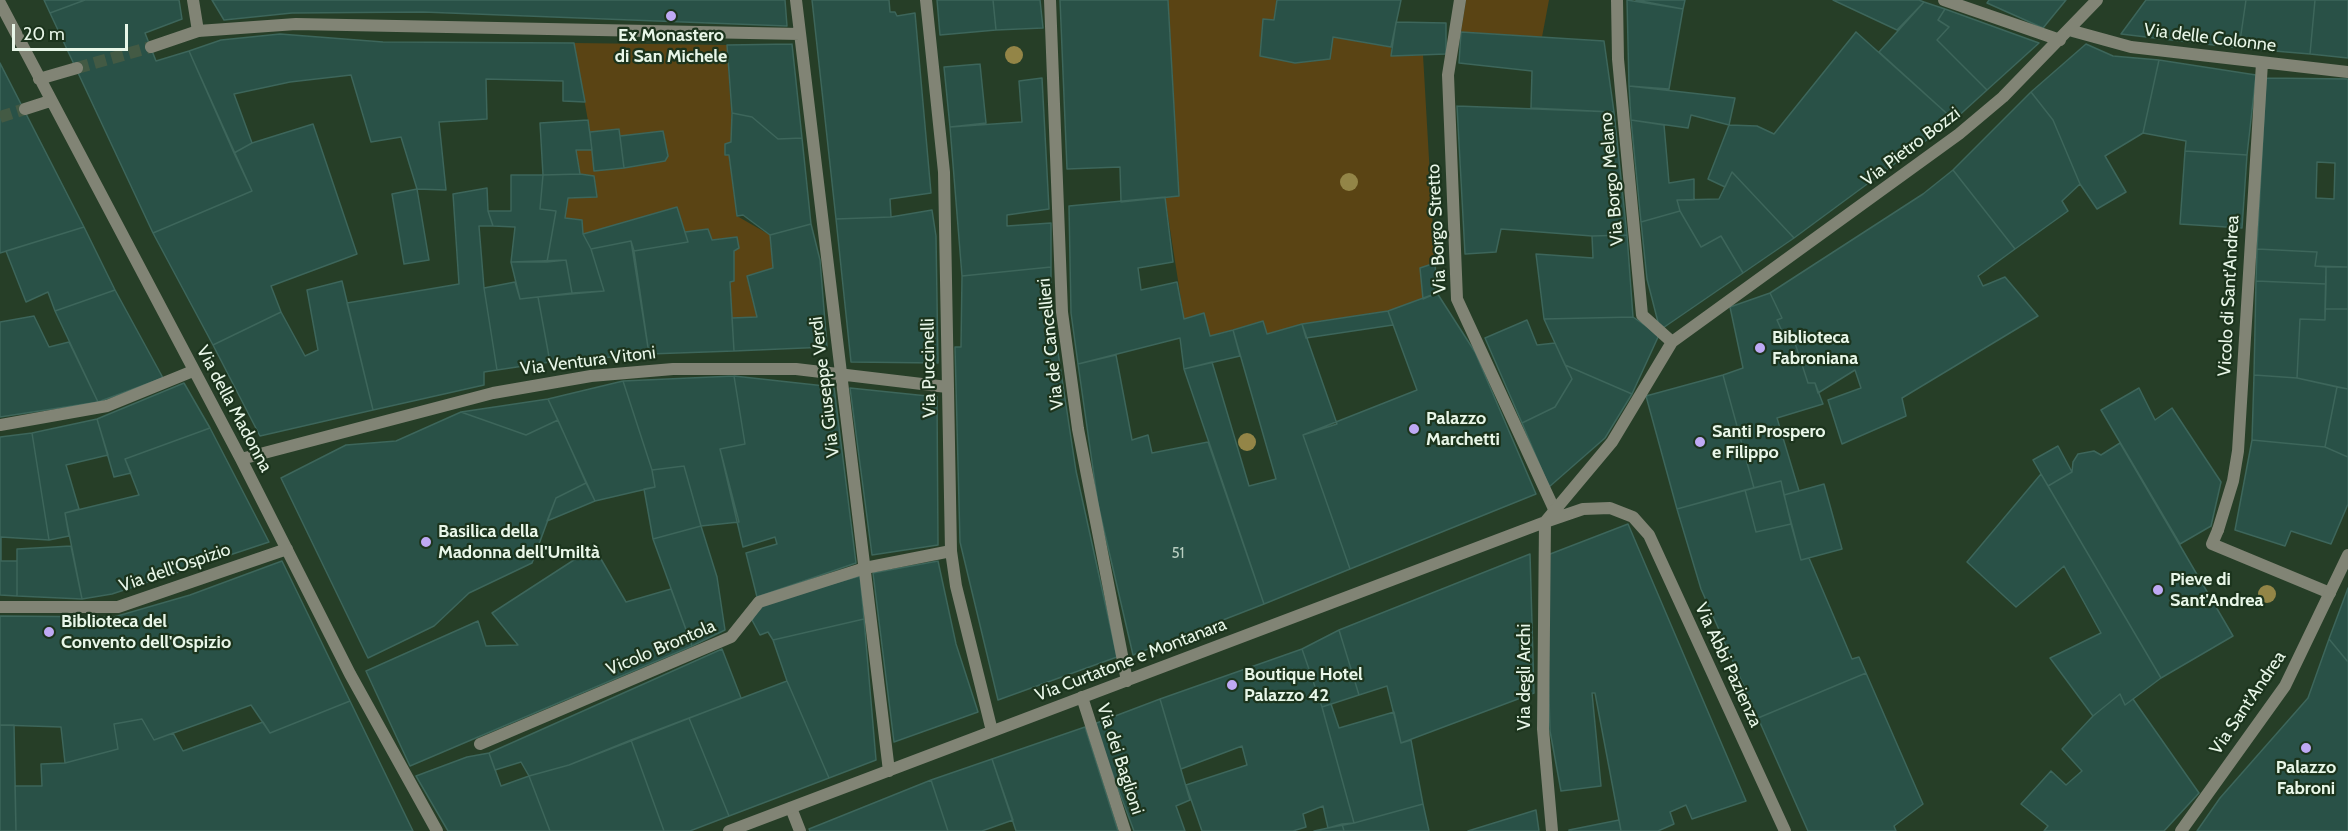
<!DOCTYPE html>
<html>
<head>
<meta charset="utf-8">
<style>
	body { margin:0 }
	#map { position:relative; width:2348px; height:831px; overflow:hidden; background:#263e27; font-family:Cabin,sans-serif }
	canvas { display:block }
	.scale { position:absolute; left:12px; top:24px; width:116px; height:27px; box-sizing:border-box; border:3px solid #e8f6e8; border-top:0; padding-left:8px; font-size:18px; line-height:21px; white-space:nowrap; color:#e8f6e8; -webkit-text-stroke:4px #1c341d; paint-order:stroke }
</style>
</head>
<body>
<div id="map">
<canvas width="2348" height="831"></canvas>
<div class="scale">20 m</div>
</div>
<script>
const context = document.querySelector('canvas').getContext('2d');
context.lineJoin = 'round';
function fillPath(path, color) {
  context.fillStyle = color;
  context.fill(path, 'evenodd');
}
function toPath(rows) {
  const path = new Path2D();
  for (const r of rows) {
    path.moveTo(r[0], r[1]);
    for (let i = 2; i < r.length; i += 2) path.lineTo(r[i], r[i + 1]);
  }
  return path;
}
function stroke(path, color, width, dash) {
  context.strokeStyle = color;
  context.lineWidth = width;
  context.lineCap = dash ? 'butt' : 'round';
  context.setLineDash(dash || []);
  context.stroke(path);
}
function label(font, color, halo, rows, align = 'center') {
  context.font = font + ' Cabin,sans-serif';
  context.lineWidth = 4.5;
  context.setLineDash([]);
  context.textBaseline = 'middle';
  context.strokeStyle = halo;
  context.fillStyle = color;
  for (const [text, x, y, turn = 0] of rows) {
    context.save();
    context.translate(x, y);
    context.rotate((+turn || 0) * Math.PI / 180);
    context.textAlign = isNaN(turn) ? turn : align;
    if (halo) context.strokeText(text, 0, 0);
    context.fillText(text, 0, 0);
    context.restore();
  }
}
fillPath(toPath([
	[1168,0,1277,0,1274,20,1263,19,1261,56,1295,63,1329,59,1333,37,1391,47,1391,56,1423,55,1435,263,1423,299,1388,311,1302,324,1267,334,1263,321,1210,336,1204,314,1184,319,1165,197,1179,196],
	[1466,0,1549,0,1542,37,1461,32],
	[574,43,727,45,732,127,731,142,725,144,725,154,729,155,737,216,770,235,773,268,747,277,757,317,732,318,730,282,734,251,739,248,737,237,712,240,708,229,685,232,677,207,583,234,582,220,565,218,568,198,597,197,594,176,580,174,576,150,592,150,595,171,665,161,668,156,663,131,620,136,619,129,590,132]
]), '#5a4414');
const building = toPath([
	[44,0,85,0,50,13,44,0],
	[85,0,179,0,182,19,145,33,156,61,189,51,252,191,153,233,50,13,85,0],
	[212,0,785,0,787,26,423,12,292,13,224,20,212,0],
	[812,0,889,0,890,12,895,12,897,16,915,13,931,193,890,199,891,217,836,219,812,0],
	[937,0,993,0,996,30,940,35,937,0],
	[993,0,1040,0,1043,28,996,30,993,0],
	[1060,0,1168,0,1179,196,1121,202,1120,167,1067,169,1060,0],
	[1277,0,1401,0,1391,47,1333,37,1330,59,1295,63,1260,56,1263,19,1274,20,1277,0],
	[1627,0,1683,9,1669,89,1629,86,1627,0],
	[1636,0,1685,0,1683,9,1636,0],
	[1833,0,1919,0,1924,2,1897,30,1833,0],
	[1989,0,2066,0,2043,28,1987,3,1989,0],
	[2146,0,2246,0,2239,48,2121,34,2146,0],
	[2246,0,2315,0,2310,54,2239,48,2246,0],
	[2315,0,2348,0,2348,58,2310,54,2315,0],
	[1924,2,1945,9,1938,20,1949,27,1937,40,1987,90,1954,120,1879,52,1924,2],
	[1945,9,2039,43,1987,90,1937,40,1949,27,1938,20,1945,9],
	[1396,22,1446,23,1446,54,1391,56,1396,22],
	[1461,32,1604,41,1614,112,1531,108,1532,71,1459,63,1461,32],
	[1856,32,1954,120,1794,238,1732,172,1725,187,1708,179,1729,125,1757,126,1774,134,1856,32],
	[280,34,383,42,574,43,585,102,563,101,563,81,486,79,487,119,439,122,446,190,417,189,401,137,371,142,351,75,290,82,234,94,252,143,234,153,189,51,221,40,280,34],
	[792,44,802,138,778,139,752,117,732,113,727,45,792,44],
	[2086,44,2113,56,2159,60,2143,133,2105,156,2126,192,2097,209,2080,184,2053,120,2031,92,2086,44],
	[2159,60,2256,75,2247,155,2185,151,2186,141,2143,133,2159,60],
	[0,63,84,227,0,253,0,63],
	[980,64,986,123,950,127,944,67,980,64],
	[1042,78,1049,209,1007,215,1007,226,1051,223,1051,267,962,276,950,127,1022,122,1019,81,1042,78],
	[2266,78,2348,79,2348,267,2315,266,2317,252,2257,249,2266,78],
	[2317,162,2335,163,2334,199,2316,198,2317,162],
	[1629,86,1735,98,1729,125,1691,115,1688,128,1631,120,1629,86],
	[2031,92,2053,120,2080,184,2062,201,2068,211,2015,249,1953,170,2031,92],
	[1457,106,1614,112,1627,235,1592,236,1501,229,1496,252,1465,254,1457,106],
	[732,113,752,117,778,139,802,138,811,224,770,235,743,215,737,216,729,155,725,155,725,144,731,142,732,113],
	[588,120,592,150,576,150,580,174,543,175,540,123,588,120],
	[1631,120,1664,125,1669,183,1694,179,1694,200,1677,200,1680,211,1641,222,1631,120],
	[313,124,357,254,271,286,281,312,213,345,153,233,252,191,234,153,252,143,313,124],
	[619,129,624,168,594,171,590,132,619,129],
	[663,131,668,156,665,161,624,168,620,136,663,131],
	[2185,151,2247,155,2242,228,2180,224,2185,151],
	[1953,170,2015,249,1978,276,1983,286,2005,277,2038,316,1902,398,1906,416,1842,444,1828,400,1861,388,1855,370,1818,393,1815,383,1808,383,1793,337,1785,338,1777,320,1782,318,1770,293,1923,194,1953,170],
	[1732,172,1794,238,1743,273,1721,236,1701,247,1680,211,1677,200,1719,199,1732,172],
	[580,174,594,176,597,197,568,198,565,218,582,220,583,234,591,249,604,291,572,293,566,260,547,262,556,211,540,209,543,175,580,174],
	[511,175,543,175,540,209,556,211,547,262,511,262,515,227,493,226,488,211,511,211,511,175],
	[487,188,488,211,493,226,479,226,484,288,497,370,484,372,484,385,373,410,347,303,459,284,453,194,487,188],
	[417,189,429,260,404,264,392,194,417,189],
	[1165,197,1173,262,1138,268,1141,290,1177,282,1184,319,1204,313,1210,336,1233,330,1240,356,1184,369,1180,338,1078,364,1071,313,1069,206,1165,197],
	[677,207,688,242,634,251,631,241,591,249,583,234,677,207],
	[932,210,936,236,938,363,851,362,836,219,891,217,932,210],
	[1680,211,1701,247,1721,236,1743,273,1660,330,1647,279,1641,222,1680,211],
	[811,224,820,260,827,347,734,351,732,318,757,317,747,276,773,268,770,235,811,224],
	[84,227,115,290,55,311,48,292,26,302,6,251,84,227],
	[708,229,712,240,737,237,739,248,734,251,734,281,730,282,734,351,649,354,634,251,688,242,685,232,708,229],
	[1627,235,1633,317,1544,319,1536,254,1593,258,1592,236,1627,235],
	[631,241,649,354,550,362,538,297,604,291,591,249,631,241],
	[2257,249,2317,252,2315,266,2326,267,2326,284,2256,281,2257,249],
	[566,260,572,293,520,299,511,262,566,260],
	[1435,263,1437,293,1423,299,1420,268,1435,263],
	[1051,267,1051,306,1076,471,1117,657,998,700,960,542,955,347,961,347,962,276,1051,267],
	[2326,267,2348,267,2348,309,2325,309,2326,267],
	[342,281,373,410,260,436,213,345,281,312,305,356,318,350,307,290,342,281],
	[2256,281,2326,284,2325,320,2300,319,2297,378,2254,375,2256,281],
	[515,282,520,299,538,297,550,362,497,370,484,288,515,282],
	[115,290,163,378,98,402,55,311,115,290],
	[1437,293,1475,352,1536,494,1350,569,1303,435,1417,390,1388,311,1437,293],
	[1770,293,1782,318,1777,320,1785,338,1793,337,1808,383,1815,383,1823,404,1777,418,1799,491,1784,495,1781,481,1754,488,1723,375,1743,368,1730,307,1770,293],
	[2325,309,2348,309,2348,389,2297,378,2300,319,2325,320,2325,309],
	[1388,311,1393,325,1306,338,1302,324,1388,311],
	[34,316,49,347,69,342,98,402,0,417,0,322,34,316],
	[1633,317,1659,335,1632,394,1565,365,1544,319,1633,317],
	[1527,320,1537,345,1555,343,1572,379,1555,407,1522,423,1485,338,1527,320],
	[1263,321,1267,334,1302,324,1337,424,1303,435,1350,569,1264,604,1184,369,1212,362,1249,486,1276,479,1233,330,1263,321],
	[1116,355,1132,440,1148,435,1152,453,1208,442,1264,604,1133,655,1098,504,1078,364,1116,355],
	[1565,365,1632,394,1605,438,1549,487,1522,423,1555,407,1572,379,1565,365],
	[1723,375,1754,488,1677,509,1646,396,1723,375],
	[2254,375,2297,378,2337,387,2325,447,2252,440,2254,375],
	[734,376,834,387,856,563,757,597,746,553,777,544,775,537,743,547,720,449,745,444,734,376],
	[734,376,745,444,720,449,739,522,701,526,684,466,652,470,623,381,734,376],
	[623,381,652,470,655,487,595,501,548,399,623,381],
	[184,383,210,428,125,459,131,473,114,477,97,419,184,383],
	[2337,387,2348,389,2348,457,2325,447,2337,387],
	[850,388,937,397,938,545,872,555,850,388],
	[2139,388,2155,420,2172,408,2221,482,2211,526,2180,544,2101,410,2139,388],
	[548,399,558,420,526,435,461,412,548,399],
	[461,412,526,435,558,420,586,483,556,498,532,563,469,593,434,626,368,658,281,478,346,445,396,441,461,412],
	[97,419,108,455,66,465,79,509,65,513,69,536,49,540,32,433,97,419],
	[210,428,269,542,112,594,82,599,65,513,139,495,125,459,210,428],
	[32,433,49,540,1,537,1,561,17,561,17,596,0,595,0,437,32,433],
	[2252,440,2325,447,2348,457,2348,504,2331,544,2291,531,2285,546,2235,530,2252,440],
	[2120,443,2233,636,2161,678,2048,486,2072,472,2073,462,2078,454,2094,451,2101,455,2120,443],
	[2058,446,2072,472,2048,486,2033,460,2058,446],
	[684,466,701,526,653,539,644,489,655,487,652,470,684,466],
	[2041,474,2161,678,2125,705,2120,694,2093,716,2050,658,2101,633,2064,566,2016,607,1967,562,2041,474],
	[1781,481,1791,524,1756,532,1745,490,1781,481],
	[586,483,595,501,547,521,556,498,586,483],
	[1824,484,1842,549,1801,560,1784,495,1824,484],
	[1745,490,1756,532,1791,524,1801,560,1809,558,1852,659,1859,657,1866,673,1758,718,1701,589,1677,509,1745,490],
	[1628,524,1746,801,1692,819,1686,805,1670,812,1674,824,1658,831,1621,831,1595,693,1592,693,1601,786,1561,791,1550,731,1545,556,1628,524],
	[701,526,717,577,725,630,692,646,653,539,701,526],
	[71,546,82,599,17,596,17,549,71,546],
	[594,547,626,602,671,589,692,646,410,766,366,671,478,621,486,646,518,645,492,613,594,547],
	[1530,554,1534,693,1401,743,1387,686,1359,695,1339,630,1530,554],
	[282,561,350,701,270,733,251,705,154,740,142,719,114,724,118,749,65,763,61,727,0,725,0,616,114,617,190,595,282,561],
	[938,561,956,644,978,712,894,742,873,573,938,561],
	[860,576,864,619,773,640,768,632,760,635,752,620,762,603,860,576],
	[2348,588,2348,662,2329,639,2348,588],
	[864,619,876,760,829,778,787,681,773,640,864,619],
	[1339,630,1359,695,1322,707,1302,649,1339,630],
	[2329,639,2348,662,2348,831,2197,831,2220,798,2308,698,2329,639],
	[722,649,741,698,569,765,529,776,521,762,495,770,489,753,722,649],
	[1302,649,1322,707,1354,823,1328,828,1323,806,1303,814,1306,827,1293,831,1202,831,1186,785,1247,765,1242,746,1181,769,1160,699,1302,649],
	[1866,673,1923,804,1894,826,1896,831,1808,831,1758,718,1866,673],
	[787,681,829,778,729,816,689,718,787,681],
	[2120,694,2125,705,2133,699,2199,793,2164,831,2044,831,2048,826,2021,804,2051,771,2066,785,2082,771,2062,749,2093,716,2120,694],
	[1160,699,1190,800,1176,806,1185,831,1134,831,1094,724,1160,699],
	[350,701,413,831,16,831,15,786,42,786,41,764,65,763,118,749,114,724,142,719,154,740,173,733,183,751,263,722,270,733,350,701],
	[1331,704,1339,728,1394,712,1401,743,1411,740,1423,804,1354,823,1322,707,1331,704],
	[689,718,729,816,690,831,664,831,631,740,689,718],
	[0,725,14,725,16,831,0,831,0,725],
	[1085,727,1118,831,1016,831,992,759,1085,727],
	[631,740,664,831,550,831,529,776,569,765,631,740],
	[489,753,501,786,529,776,550,831,448,831,416,776,467,757,489,753],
	[992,759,1013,820,982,831,948,831,931,780,992,759],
	[931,780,948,831,810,831,809,829,931,780],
	[1423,804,1429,831,1344,831,1342,824,1354,823,1423,804],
	[1536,810,1539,831,1468,831,1536,810],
	[1619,820,1621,831,1569,831,1569,830,1619,820],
	[1342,824,1344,831,1314,831,1328,828,1342,824]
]);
fillPath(building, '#295147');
stroke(building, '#3d665b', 1.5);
stroke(toPath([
	[77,68,151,47],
	[0,117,25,109]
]), '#435a44', 12, [12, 6]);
stroke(toPath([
	[193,0,198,31],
	[480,744,731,637,759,602,865,568]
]), '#818475', 12);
stroke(toPath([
	[1460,0,1448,75,1457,299,1554,509],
	[2218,530,2212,544,2330,593],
	[865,568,951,551],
	[791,808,800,831]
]), '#818475', 12);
stroke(toPath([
	[796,0,889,771],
	[926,0,944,172,951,551,956,586,992,731],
	[1050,0,1062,312,1078,429,1127,681],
	[1617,0,1618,59,1642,315,1672,342],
	[1944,0,2060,40],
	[0,3,241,459,350,674,437,831],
	[2069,30,2131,47,2348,72],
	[151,47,198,31,296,24,800,34],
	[39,79,77,68],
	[25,109,50,101],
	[0,425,107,406,193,371],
	[241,459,493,393,591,376,673,369,796,369,947,387],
	[1545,522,1612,442,1672,342,1959,134,2003,97,2097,0],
	[1545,522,1543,729,1552,831],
	[2218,530,2233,481,2238,451,2262,63],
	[0,607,118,607,287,549],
	[1082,697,1125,831],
	[729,831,1545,522,1583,509,1610,508,1633,517,1649,535,1785,831],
	[2181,831,2285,686,2348,555]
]), '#818475', 12);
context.fillStyle = '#938547';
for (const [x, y] of [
	[1014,55],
	[1349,182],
	[1247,442],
	[2267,594]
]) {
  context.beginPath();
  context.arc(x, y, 9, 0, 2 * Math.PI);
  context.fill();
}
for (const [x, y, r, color] of [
	[671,16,6,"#bfa9f4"],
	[1760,348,6,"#bfa9f4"],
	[1414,429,6,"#bfa9f4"],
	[1700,442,6,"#bfa9f4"],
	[426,542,6,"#bfa9f4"],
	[2158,590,6,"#bfa9f4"],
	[49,632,6,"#bfa9f4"],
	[1232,685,6,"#bfa9f4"],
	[2306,748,6,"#bfa9f4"]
]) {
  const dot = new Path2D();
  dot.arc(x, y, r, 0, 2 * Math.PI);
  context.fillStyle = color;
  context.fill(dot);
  stroke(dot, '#1c341d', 2);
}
label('15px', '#b8cdc0', null, [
	["51",1178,554]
]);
label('bold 18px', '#e8f6e8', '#1c341d', [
	["Ex Monastero",671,36,"center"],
	["di San Michele",671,57,"center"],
	["Biblioteca",1772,338],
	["Fabroniana",1772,359],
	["Palazzo",1426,419],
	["Marchetti",1426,440],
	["Santi Prospero",1712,432],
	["e Filippo",1712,453],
	["Basilica della",438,532],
	["Madonna dell'Umiltà",438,553],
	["Pieve di",2170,580],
	["Sant'Andrea",2170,601],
	["Biblioteca del",61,622],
	["Convento dell'Ospizio",61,643],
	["Boutique Hotel",1244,675],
	["Palazzo 42",1244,696],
	["Palazzo",2306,768,"center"],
	["Fabroni",2306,789,"center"]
], 'left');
label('18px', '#e8f6e8', '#1c341d', [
	["Via delle Colonne",2210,38,7],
	["Via Pietro Bozzi",1911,147,-37],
	["Via Borgo Melano",1612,179,-95],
	["Via Borgo Stretto",1437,229,-93],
	["Vicolo di Sant'Andrea",2229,296,-87],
	["Via de' Cancellieri",1051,344,-96],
	["Via Ventura Vitoni",588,361,-7],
	["Via Puccinelli",929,368,-91],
	["Via Giuseppe Verdi",825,387,-97],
	["Via della Madonna",234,409,62],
	["Via dell'Ospizio",175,568,-19],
	["Vicolo Brontola",661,648,-23],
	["Via Curtatone e Montanara",1131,660,-21],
	["Via Abbi Pazienza",1728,665,65],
	["Via degli Archi",1525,677,-90],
	["Via Sant'Andrea",2248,703,-56],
	["Via dei Baglioni",1120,759,72]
]);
</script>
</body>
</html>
